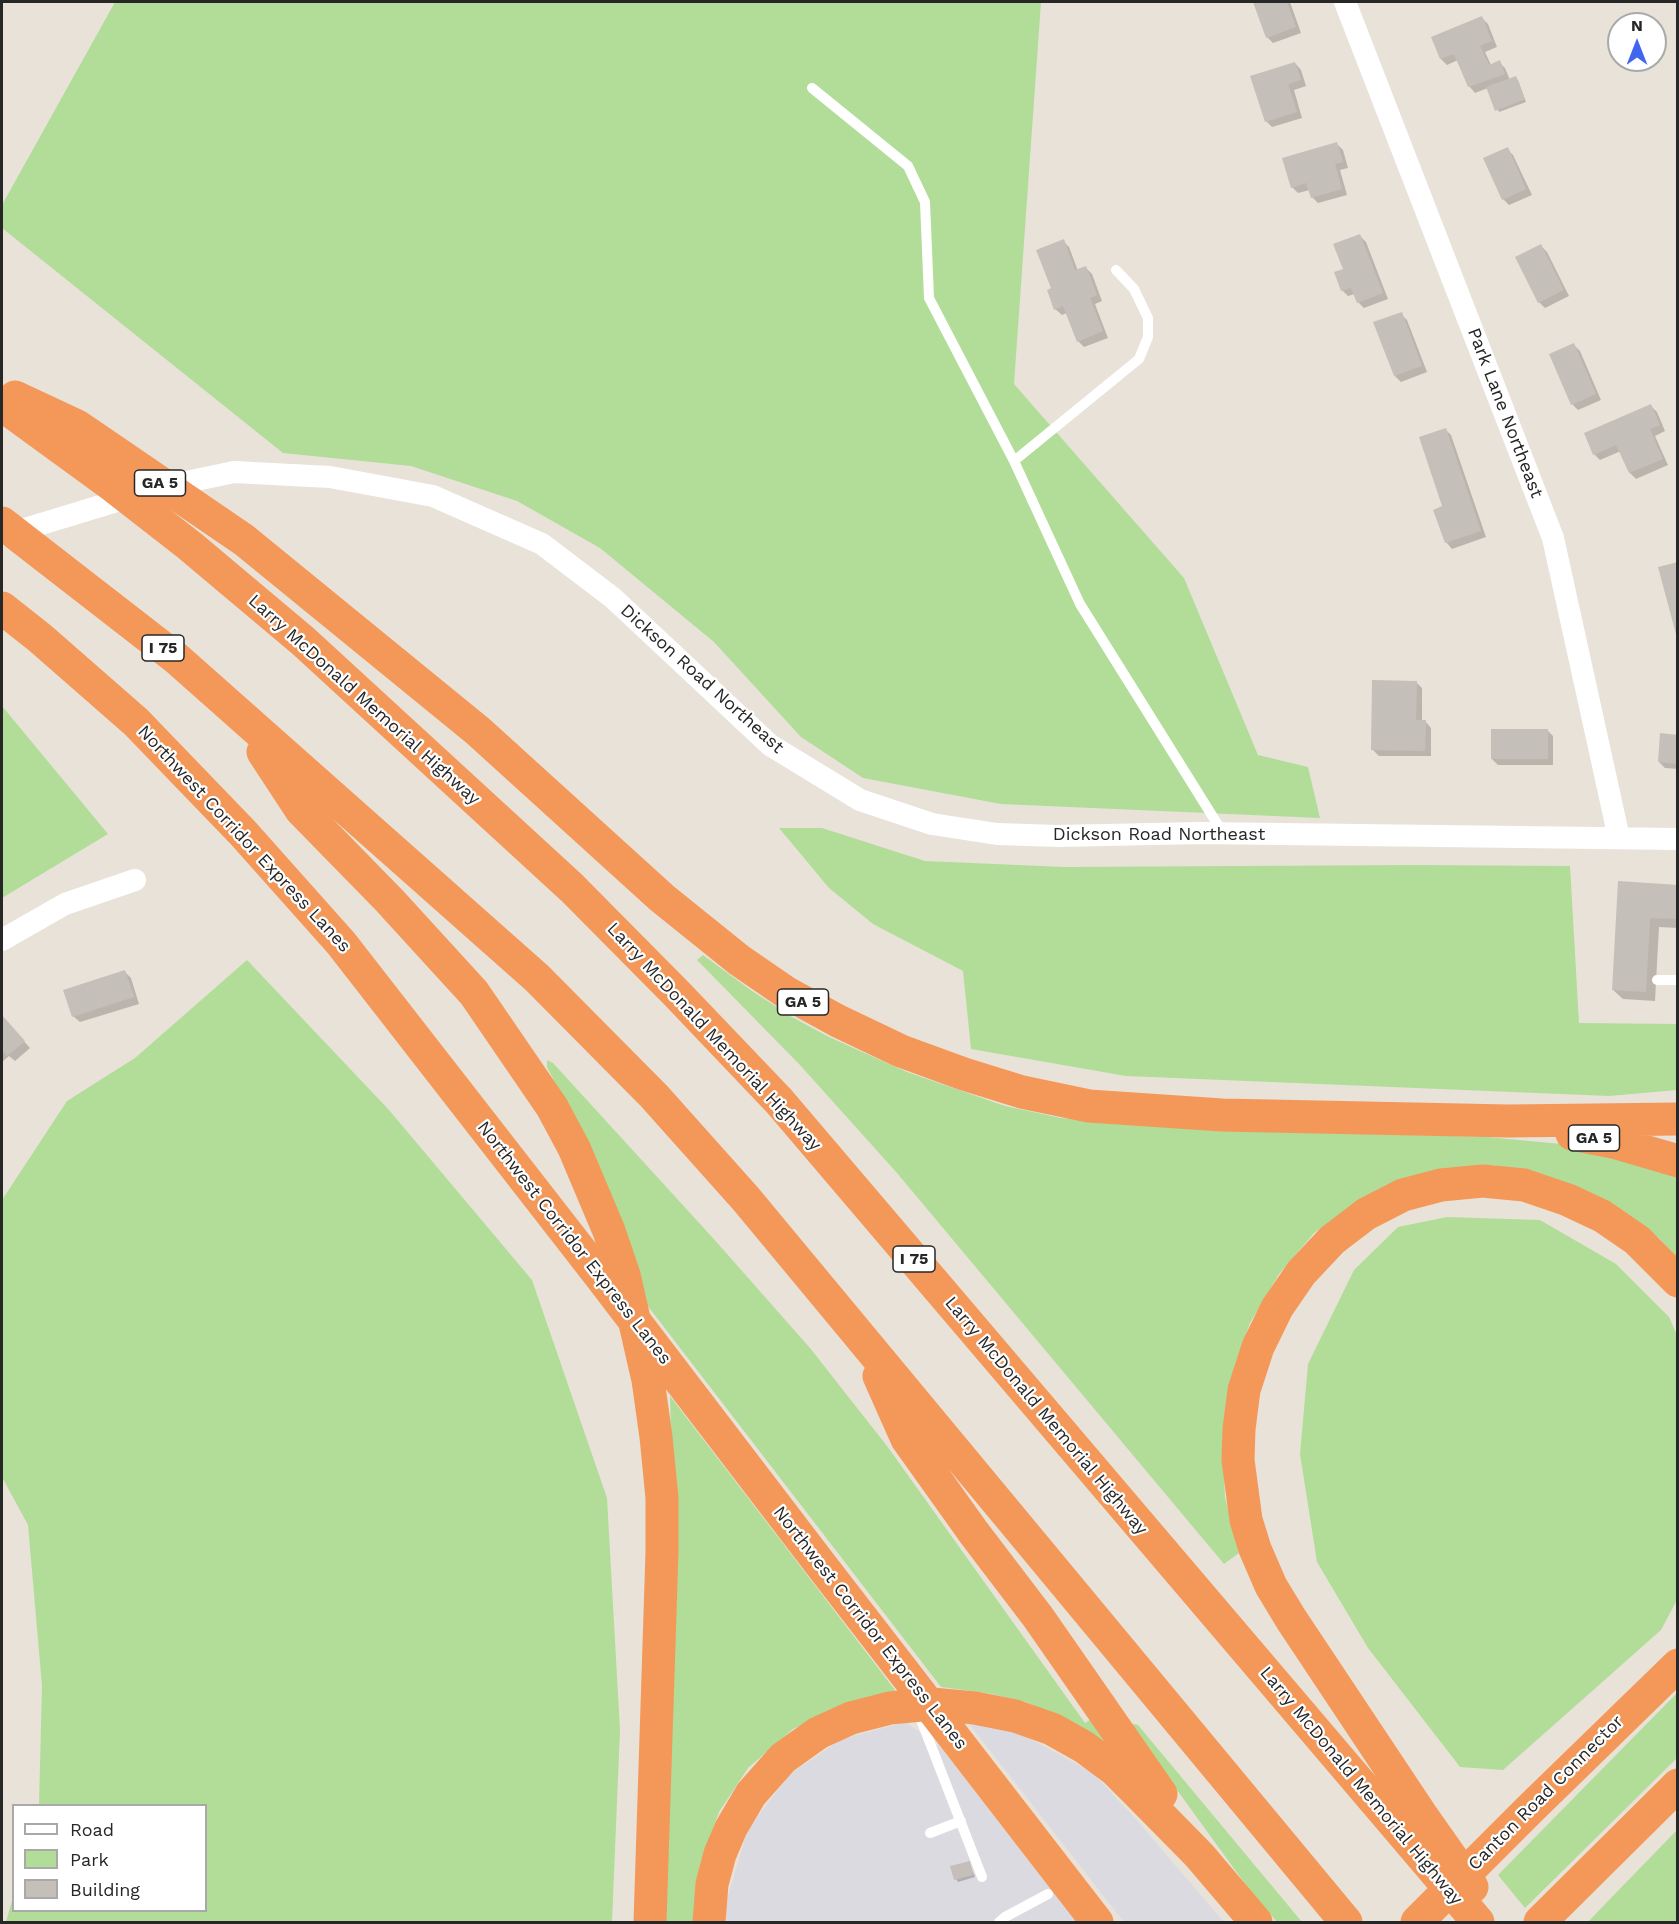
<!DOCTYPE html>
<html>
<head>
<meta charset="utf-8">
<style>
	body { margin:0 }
	#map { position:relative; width:1679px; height:1924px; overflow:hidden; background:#e9e2d9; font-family:"Work Sans",sans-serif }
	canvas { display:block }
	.frame { position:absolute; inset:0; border:3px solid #272727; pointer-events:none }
	.legend { position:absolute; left:12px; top:1804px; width:195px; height:108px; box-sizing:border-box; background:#fff; border:2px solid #a9a9a9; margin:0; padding:8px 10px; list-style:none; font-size:18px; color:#272727 }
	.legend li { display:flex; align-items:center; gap:12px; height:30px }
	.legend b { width:30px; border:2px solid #a9a9a9 }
	.north { position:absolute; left:1607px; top:12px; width:60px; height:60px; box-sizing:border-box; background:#fff; border:2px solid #a9a9a9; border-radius:50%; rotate:0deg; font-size:16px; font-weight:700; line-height:24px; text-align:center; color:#272727 }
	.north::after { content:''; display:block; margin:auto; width:21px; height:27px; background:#4165ee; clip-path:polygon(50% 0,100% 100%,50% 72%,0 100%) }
</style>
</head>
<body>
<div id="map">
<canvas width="1679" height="1924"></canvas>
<div class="frame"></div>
<ul class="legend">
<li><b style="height:8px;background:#fff"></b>Road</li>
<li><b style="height:16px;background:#b1dd98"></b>Park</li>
<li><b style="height:16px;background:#c4bfb9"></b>Building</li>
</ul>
<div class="north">N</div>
</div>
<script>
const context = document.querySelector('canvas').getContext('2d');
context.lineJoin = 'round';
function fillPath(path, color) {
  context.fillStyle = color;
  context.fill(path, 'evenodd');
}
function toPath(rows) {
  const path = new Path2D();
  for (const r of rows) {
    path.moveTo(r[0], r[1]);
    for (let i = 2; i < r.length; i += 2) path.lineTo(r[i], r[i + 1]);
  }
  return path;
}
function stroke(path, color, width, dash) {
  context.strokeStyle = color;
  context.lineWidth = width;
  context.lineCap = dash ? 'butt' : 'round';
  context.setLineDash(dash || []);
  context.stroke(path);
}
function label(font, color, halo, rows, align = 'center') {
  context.font = font + ' "Work Sans",sans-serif';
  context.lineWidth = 4.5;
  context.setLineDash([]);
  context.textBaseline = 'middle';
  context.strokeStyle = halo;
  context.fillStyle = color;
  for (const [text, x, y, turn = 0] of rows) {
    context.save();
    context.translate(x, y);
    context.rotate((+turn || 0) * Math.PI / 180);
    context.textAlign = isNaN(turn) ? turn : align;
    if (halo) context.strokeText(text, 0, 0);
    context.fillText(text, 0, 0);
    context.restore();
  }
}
fillPath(toPath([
	[967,1721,1020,1733,1093,1773,1133,1816,1224,1922,1124,1922],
	[906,1722,941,1748,1077,1922,727,1922,725,1906,748,1829,790,1774,842,1739]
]), '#dcdae1');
fillPath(toPath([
	[115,2,1041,2,1014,384,1184,578,1258,755,1308,767,1320,818,1001,804,863,778,801,737,714,642,600,548,517,501,411,466,283,453,2,228,2,205],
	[2,706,108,834,2,898],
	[779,828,822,828,925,861,1064,867,1414,865,1570,866,1579,1023,1677,1024,1677,1090,1609,1096,1126,1076,971,1049,963,971,873,924,829,888],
	[703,955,752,991,792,1017,829,1037,907,1072,1005,1106,1061,1118,1190,1129,1487,1137,1572,1145,1677,1174,1677,1258,1659,1238,1622,1211,1539,1173,1492,1165,1444,1170,1365,1196,1314,1233,1279,1274,1250,1323,1235,1365,1223,1457,1225,1497,1239,1553,1224,1564,897,1173,800,1065,697,960],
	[247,960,389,1110,532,1280,607,1498,620,1730,612,1922,6,1922,13,1897,14,1910,206,1910,206,1806,39,1805,42,1686,28,1525,2,1477,2,1200,67,1101,135,1058],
	[547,1060,553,1063,712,1237,810,1348,887,1446,1085,1723,1095,1717,1113,1757,1051,1713,1026,1702,987,1693,941,1687,647,1305,599,1168,547,1067],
	[1447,1217,1540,1220,1616,1264,1669,1317,1677,1335,1677,1600,1661,1630,1503,1770,1460,1767,1368,1648,1317,1562,1300,1454,1308,1364,1354,1270,1398,1227],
	[670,1396,898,1694,853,1702,793,1729,748,1768,719,1812,701,1862,693,1922,660,1922,672,1473],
	[1677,1693,1677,1758,1525,1908,1498,1875],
	[1134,1724,1138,1725,1302,1922,1277,1922,1251,1892,1132,1728,1131,1725],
	[1677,1830,1677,1922,1588,1922,1609,1900]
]), '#b1dd98');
fillPath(toPath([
	[1254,2,1290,2,1301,33,1273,43,1267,37],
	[1482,18,1488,24,1497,47,1485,52,1491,65,1499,62,1505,68,1510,80,1516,78,1518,80,1526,102,1499,112,1488,88,1475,93,1469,86,1458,60,1447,65,1441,59,1433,38],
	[1295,63,1301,70,1306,86,1294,90,1302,118,1272,127,1266,121],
	[1337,144,1343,150,1348,168,1340,170,1347,195,1318,203,1312,197,1310,190,1298,193,1292,187],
	[1507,149,1513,155,1532,195,1509,205,1503,199],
	[1360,236,1366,242,1388,299,1364,308,1358,302,1355,294,1348,296,1342,290,1345,270],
	[1063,241,1069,247,1078,271,1086,268,1092,274,1102,301,1095,304,1108,338,1084,347,1078,341,1067,313,1062,315,1055,309,1053,289],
	[1541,246,1547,252,1569,296,1545,308,1539,302],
	[1401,314,1407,320,1427,372,1401,382,1395,376],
	[1574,345,1580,351,1601,400,1578,410,1572,404],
	[1651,406,1657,412,1665,431,1655,436,1668,465,1636,479,1630,473,1621,451,1600,460,1594,454],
	[1445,429,1451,435,1486,537,1452,549,1446,542],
	[1416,682,1422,688,1422,721,1425,721,1431,728,1431,756,1379,756,1372,749],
	[1547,730,1553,736,1553,765,1498,765,1492,759],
	[1678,736,1678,769,1665,768,1659,762],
	[1620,883,1678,886,1678,928,1659,927,1655,1001,1623,999,1613,990],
	[125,972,131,978,139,1004,80,1022,73,1016],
	[2,1017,30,1048,15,1061,9,1056,2,1062],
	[969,1863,975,1877,958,1882,956,1879]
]), '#0003');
fillPath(toPath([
	[1253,2,1287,2,1296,27,1266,38],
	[1482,16,1492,41,1480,46,1489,65,1500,60,1505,74,1468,87,1454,54,1440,59,1431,37],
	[1295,62,1301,80,1288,84,1297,112,1265,122,1250,76],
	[1516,76,1525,99,1495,111,1486,87],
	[1337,142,1343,162,1335,164,1342,189,1311,198,1306,183,1291,188,1282,158],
	[1508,147,1526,189,1502,200,1483,158],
	[1360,234,1383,293,1357,303,1351,288,1341,291,1334,272,1343,269,1333,244],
	[1064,239,1075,270,1086,266,1097,295,1090,298,1103,331,1077,342,1063,306,1054,310,1047,290,1051,288,1036,250],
	[1541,244,1564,290,1538,303,1515,257],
	[1402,312,1422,366,1394,376,1373,322],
	[1574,343,1596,394,1571,405,1549,354],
	[1651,404,1660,425,1650,429,1663,459,1629,473,1616,445,1593,455,1584,433],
	[1446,428,1481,531,1445,543,1433,510,1442,506,1419,437],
	[1678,562,1678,638,1677,638,1658,567],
	[1372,680,1417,681,1416,720,1426,720,1425,751,1371,750],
	[1491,729,1548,729,1548,759,1491,759],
	[1660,733,1678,735,1678,764,1658,762],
	[1618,881,1678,885,1678,919,1650,918,1646,992,1612,990],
	[125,970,134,997,72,1017,63,990],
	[2,1015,25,1041,7,1056,2,1050],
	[970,1861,973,1875,954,1880,950,1866]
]), '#c4bfb9');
stroke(toPath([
	[812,88,908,166,925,202,929,298,1014,461,1080,604,1223,833],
	[1014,461,1139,359,1148,337,1148,318,1134,289,1116,270],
	[1657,980,1678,980],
	[918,1712,982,1877],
	[930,1833,961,1821],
	[999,1922,1005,1917,1048,1894]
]), '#fff', 10);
stroke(toPath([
	[1345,2,1553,538,1619,838],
	[5,535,163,487,234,472,330,477,433,496,542,544,613,598,770,745,860,800,932,824,997,834,1058,836,1200,833,1678,839],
	[2,940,65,904,135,880]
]), '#fff', 22);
stroke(toPath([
	[15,397,77,426,244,540,478,731,662,898,739,960,787,993,838,1021,901,1051,964,1074,1022,1092,1089,1106,1222,1115,1509,1121,1678,1119],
	[2,405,113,486,190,546,303,641,572,888,677,994,779,1101,1478,1922],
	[2,523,176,658,537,978,654,1096,746,1199,1346,1922],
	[2,608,40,638,136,722,243,833,341,943,601,1277,821,1565,1097,1922],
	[263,752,301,810,389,900,474,993,552,1107,574,1148,609,1231,624,1275,648,1380,656,1437,662,1498,662,1552,650,1922],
	[1572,1134,1613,1142,1678,1161],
	[879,1376,907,1439,974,1533,1038,1617,1161,1794],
	[1472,1887,1420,1813,1291,1619,1271,1586,1255,1549,1246,1520,1238,1460,1239,1429,1244,1390,1258,1347,1277,1308,1301,1273,1332,1240,1366,1214,1403,1195,1441,1185,1483,1181,1524,1185,1568,1200,1602,1216,1637,1240,1678,1281],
	[709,1922,712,1884,720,1854,731,1828,751,1794,783,1758,818,1733,851,1718,890,1708,932,1704,975,1708,1015,1716,1052,1729,1084,1747,1115,1770,1139,1794,1199,1855,1256,1922],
	[1417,1922,1531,1808,1678,1665],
	[1540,1922,1678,1785]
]), '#f49859', 33);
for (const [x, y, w] of [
	[160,483,51],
	[163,648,42],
	[803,1002,51],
	[1594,1138,51],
	[914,1259,42]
]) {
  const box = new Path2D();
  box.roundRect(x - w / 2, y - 13, w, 26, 4.5);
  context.fillStyle = '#fff';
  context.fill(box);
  stroke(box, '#272727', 1.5);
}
label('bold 16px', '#272727', null, [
	["GA 5",160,483],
	["I 75",163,648],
	["GA 5",803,1002],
	["GA 5",1594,1138],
	["I 75",914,1259]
]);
label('18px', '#272727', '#fff', [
	["Park Lane Northeast",1505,413,69],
	["Dickson Road Northeast",702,679,42],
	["Larry McDonald Memorial Highway",364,700,42],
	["Dickson Road Northeast",1159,835],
	["Northwest Corridor Express Lanes",244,839,47],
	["Larry McDonald Memorial Highway",714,1037,47],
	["Northwest Corridor Express Lanes",574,1243,52],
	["Larry McDonald Memorial Highway",1046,1416,50],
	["Northwest Corridor Express Lanes",870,1628,52],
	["Larry McDonald Memorial Highway",1361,1786,50],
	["Canton Road Connector",1546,1793,-45]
]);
</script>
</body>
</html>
